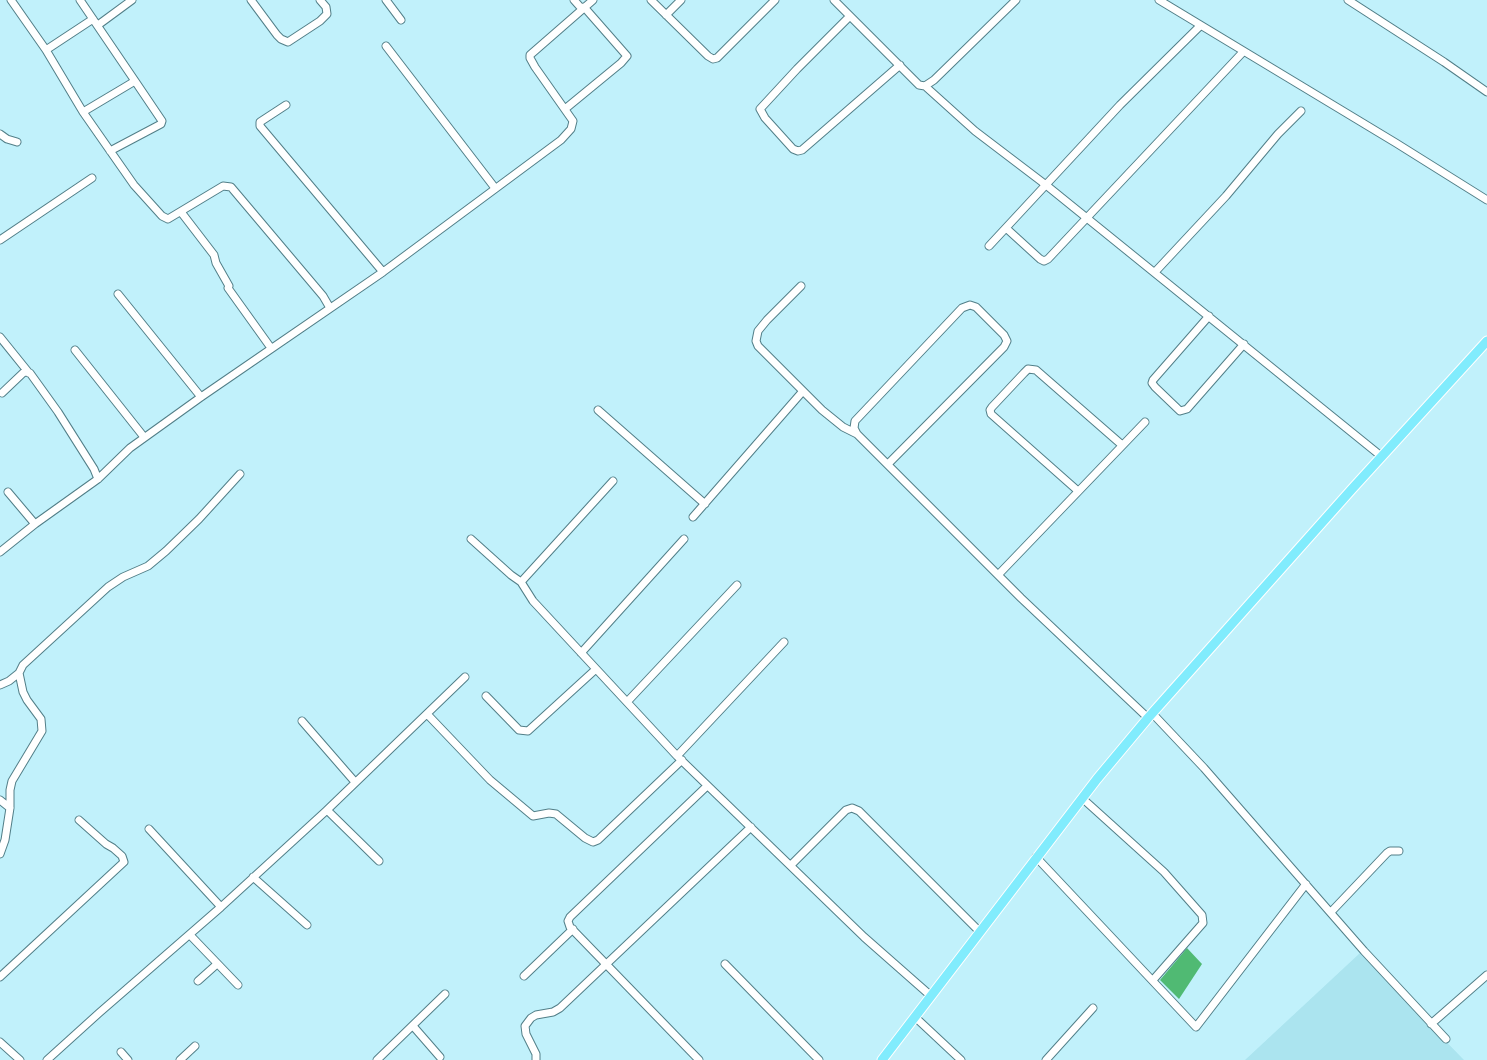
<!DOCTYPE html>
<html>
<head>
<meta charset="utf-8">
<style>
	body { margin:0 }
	canvas { display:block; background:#c1f1fb }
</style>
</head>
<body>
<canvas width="1487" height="1060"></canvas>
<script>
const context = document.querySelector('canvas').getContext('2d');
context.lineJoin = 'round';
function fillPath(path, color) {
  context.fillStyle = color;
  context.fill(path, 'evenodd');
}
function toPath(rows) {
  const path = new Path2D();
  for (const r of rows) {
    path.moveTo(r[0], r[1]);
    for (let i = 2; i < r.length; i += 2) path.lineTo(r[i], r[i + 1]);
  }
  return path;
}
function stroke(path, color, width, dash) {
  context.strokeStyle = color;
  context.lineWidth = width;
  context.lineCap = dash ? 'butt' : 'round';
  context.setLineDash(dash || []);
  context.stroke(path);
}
fillPath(toPath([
	[1360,953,1464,1060,1245,1060]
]), '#abe4ef');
fillPath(toPath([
	[1187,948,1202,964,1179,999,1160,980]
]), '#50ba73');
const minor = toPath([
	[11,0,46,50,83,112,134,185,162,216,168,219,223,186,231,187,323,296,330,308],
	[80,0,135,81,83,112],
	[251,0,277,35,281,39,288,42,320,21,327,14,326,7,320,0],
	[386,0,401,20],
	[574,0,582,9],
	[651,0,708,56,713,59,717,58,775,0],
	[834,0,919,85,925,86,975,131,1046,185,1381,456],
	[1159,0,1396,143,1487,200],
	[1348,0,1444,62,1487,92],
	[666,15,681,0],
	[850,16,797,69,760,109,765,118,793,149,798,151,802,150,900,65],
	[98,25,132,0],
	[386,46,495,188],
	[46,50,93,19],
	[925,86,934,80,1016,0],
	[286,105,260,122,260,126,383,272],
	[565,109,621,63,627,56,584,7],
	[0,134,7,139,17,142],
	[110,151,161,124,162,121,135,81],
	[181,212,214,255,216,263,229,286,228,288,271,348],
	[1006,228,1040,259,1044,261,1048,259,1243,52],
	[0,240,92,178],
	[989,246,1120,105,1200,26],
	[1155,272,1226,196,1278,134,1301,111],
	[801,286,767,320,758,331,756,341,758,346,822,410,843,427,857,434],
	[118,294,201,397],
	[1209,316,1153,380,1152,383,1155,387,1180,411,1187,409,1244,344],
	[0,337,29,373],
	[75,350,144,437],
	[2,393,23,373,26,372,30,373,58,412,94,469,98,479],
	[598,410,705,504],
	[888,464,1004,347,1007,341,1004,335,976,307,970,305,962,308,855,421,854,428,857,434,1021,598,1148,718],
	[613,481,521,582,533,601,677,756,864,937,931,996],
	[1078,491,991,414,990,410,992,407,1024,373,1028,369,1036,370,1122,445],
	[8,492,35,524],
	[693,517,803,391],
	[471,539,511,575,521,582],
	[0,552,35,524,98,479,130,448,201,397,383,272,561,140,571,129,573,121,535,67,530,58,530,55,593,0],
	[998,575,1145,422],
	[581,653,684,539],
	[0,685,9,681,19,673],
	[486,696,519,730,528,731,596,669],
	[627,702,737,585],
	[1152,713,1204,768,1364,951,1446,1039],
	[427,714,490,780,533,816,549,813,556,814,585,838,593,842,598,840,682,760],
	[302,721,355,782],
	[677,756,784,642],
	[1082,798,1164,872,1202,915,1203,923,1153,980],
	[0,800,10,808],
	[327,810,379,861],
	[149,829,221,907],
	[0,854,5,840,10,808,10,790,12,781,42,731,41,719,27,700,23,692,19,673,23,665,108,587,123,577,148,566,166,551,199,519,240,474],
	[1036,857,1196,1027,1306,884],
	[791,865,846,810,852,808,859,811,980,932],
	[253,877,307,925],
	[1331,912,1387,853,1390,851,1399,851],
	[190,935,238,985],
	[725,964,819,1060],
	[524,976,573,929],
	[0,977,124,862,122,856,113,848,106,844,79,820],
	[198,981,217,964],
	[915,1017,961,1060],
	[1431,1024,1487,975],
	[413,1026,440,1057],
	[0,1042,20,1060],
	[121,1052,128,1060],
	[47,1060,99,1013,221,907,327,810,465,677],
	[180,1060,195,1046],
	[377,1060,445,994],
	[536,1060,536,1054,526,1034,525,1026,531,1018,536,1015,553,1012,560,1008,751,827],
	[699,1060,570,927,568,921,570,917,707,786],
	[1046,1060,1093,1008]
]);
const major = toPath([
	[882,1060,1097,779,1148,718,1352,489,1487,341]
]);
stroke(minor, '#527f88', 9);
stroke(major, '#fff', 11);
stroke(minor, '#fff', 7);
stroke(major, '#81ecfd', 9);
</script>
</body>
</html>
